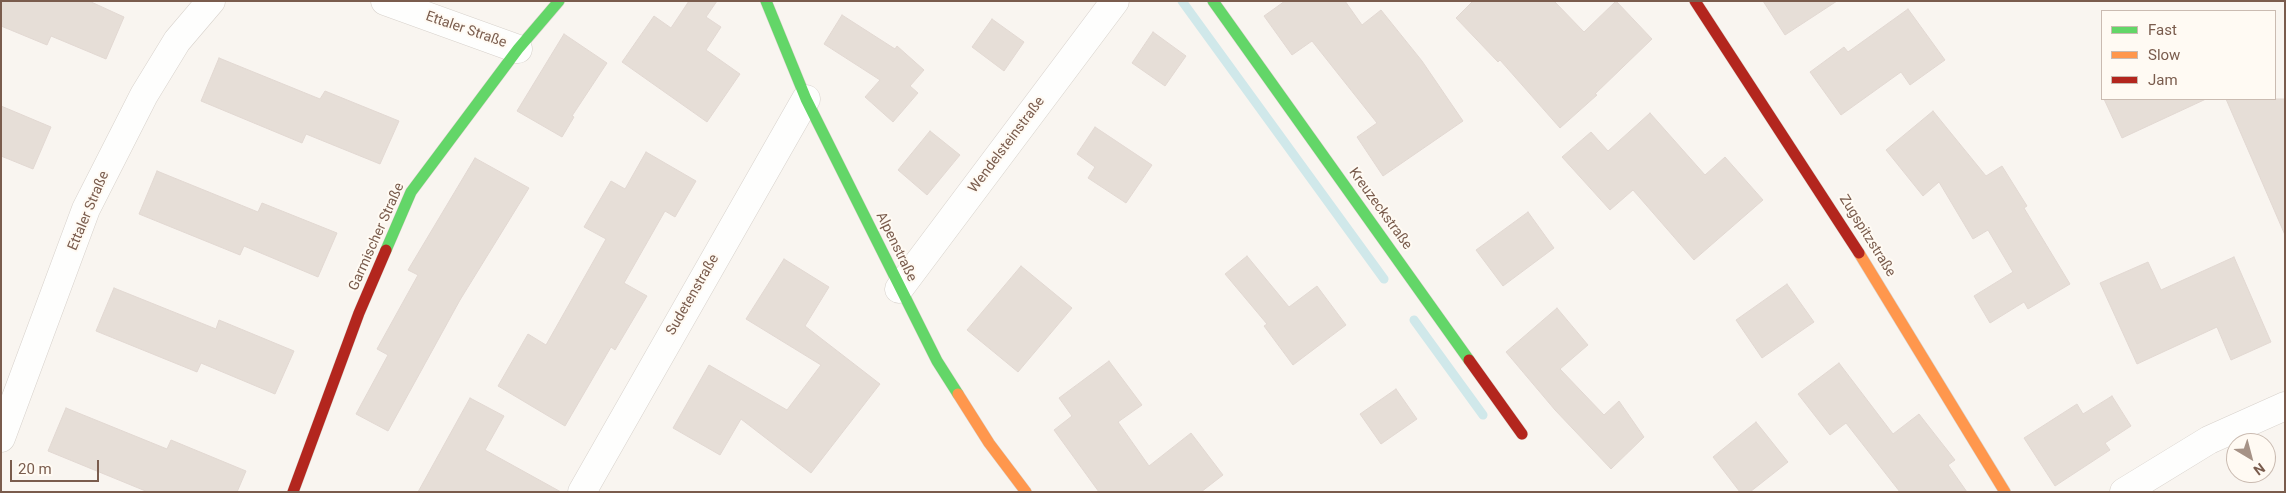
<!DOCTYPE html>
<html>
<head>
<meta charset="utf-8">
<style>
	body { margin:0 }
	#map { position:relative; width:2286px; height:493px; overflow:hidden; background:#f9f5f0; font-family:Roboto,sans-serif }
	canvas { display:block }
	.frame { position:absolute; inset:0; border:2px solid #7a5c4d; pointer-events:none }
	.legend { position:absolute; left:2101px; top:10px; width:175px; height:90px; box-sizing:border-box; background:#fffaf3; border:1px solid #cabbb1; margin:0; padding:6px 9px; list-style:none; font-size:15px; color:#7a5c4d }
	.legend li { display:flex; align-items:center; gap:10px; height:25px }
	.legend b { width:25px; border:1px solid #cabbb1 }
	.north { position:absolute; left:2226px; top:433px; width:50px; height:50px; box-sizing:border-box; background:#fffaf3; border:1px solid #cabbb1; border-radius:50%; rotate:143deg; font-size:14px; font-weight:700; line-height:20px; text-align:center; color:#7a5c4d }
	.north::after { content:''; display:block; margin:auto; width:18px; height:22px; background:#a69286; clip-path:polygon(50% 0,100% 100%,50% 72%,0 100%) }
	.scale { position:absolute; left:10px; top:460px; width:89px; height:22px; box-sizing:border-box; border:2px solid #7a5c4d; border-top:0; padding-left:6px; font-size:15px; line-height:18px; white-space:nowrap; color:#7a5c4d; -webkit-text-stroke:4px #fffaf3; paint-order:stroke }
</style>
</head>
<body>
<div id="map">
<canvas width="2286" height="493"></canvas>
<div class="frame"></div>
<ul class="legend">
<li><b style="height:6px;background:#63d668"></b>Fast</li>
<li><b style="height:6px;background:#ff974d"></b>Slow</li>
<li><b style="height:6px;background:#b3261e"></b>Jam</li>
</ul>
<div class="north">N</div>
<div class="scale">20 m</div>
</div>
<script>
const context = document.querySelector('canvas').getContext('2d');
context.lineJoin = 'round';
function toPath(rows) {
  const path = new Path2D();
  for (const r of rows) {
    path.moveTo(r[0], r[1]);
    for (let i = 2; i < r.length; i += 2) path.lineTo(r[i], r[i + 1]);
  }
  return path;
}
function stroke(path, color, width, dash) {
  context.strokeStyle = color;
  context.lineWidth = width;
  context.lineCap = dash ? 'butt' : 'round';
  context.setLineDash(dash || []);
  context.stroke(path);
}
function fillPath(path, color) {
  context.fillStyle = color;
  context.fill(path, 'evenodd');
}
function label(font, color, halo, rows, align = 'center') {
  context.font = font + ' Roboto,sans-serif';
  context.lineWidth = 4;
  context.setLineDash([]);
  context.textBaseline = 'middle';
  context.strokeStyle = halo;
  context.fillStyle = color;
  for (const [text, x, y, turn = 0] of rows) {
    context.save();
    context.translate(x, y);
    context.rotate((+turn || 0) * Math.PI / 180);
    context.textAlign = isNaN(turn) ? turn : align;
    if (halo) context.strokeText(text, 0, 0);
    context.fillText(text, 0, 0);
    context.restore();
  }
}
stroke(toPath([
	[1182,1,1384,279],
	[1414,320,1483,415]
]), '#d0e8ea', 9);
const building = toPath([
	[1,1,89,1,124,17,106,59,51,36,47,45,1,26,1,1],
	[689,1,717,1,706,17,721,27,706,50,740,74,707,122,622,62,654,16,671,28,689,1],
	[1285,1,1345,1,1362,25,1381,10,1422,61,1463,121,1383,176,1357,137,1377,123,1312,41,1292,55,1264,16,1285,1],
	[1473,1,1554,1,1584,32,1616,1,1652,39,1595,94,1597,95,1560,128,1500,60,1498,62,1456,18,1473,1],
	[1763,1,1837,1,1785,35,1763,1],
	[1908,9,1945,60,1910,85,1901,72,1841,115,1810,72,1844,47,1848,52,1908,9],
	[842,15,895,49,897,46,924,70,910,86,918,93,893,122,865,97,880,80,824,44,842,15],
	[992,19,1024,42,1004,71,972,47,992,19],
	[1153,32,1186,56,1165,86,1132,63,1153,32],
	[564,34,607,63,572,116,574,117,562,137,517,111,564,34],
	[219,58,320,99,325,91,399,121,380,164,306,134,302,143,201,101,219,58],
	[2104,99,2206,99,2122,138,2104,99],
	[2226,99,2285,99,2285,235,2226,99],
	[1,106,51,127,33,169,1,156,1,106],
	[1933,111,1986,176,2002,166,2027,206,2024,208,2070,284,2028,309,2024,302,1990,323,1974,296,2013,272,1988,230,1973,239,1939,182,1923,196,1886,150,1933,111],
	[1650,113,1705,175,1725,157,1763,200,1694,260,1633,190,1610,210,1562,157,1591,132,1608,151,1650,113],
	[1095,127,1152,165,1126,203,1088,178,1095,167,1077,154,1095,127],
	[930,131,960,155,927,195,898,170,930,131],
	[646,152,696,181,675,217,665,211,624,283,647,296,615,350,611,347,565,426,498,386,528,334,546,345,606,239,584,227,611,181,625,189,646,152],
	[475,158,529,188,460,300,388,431,356,414,388,355,377,349,418,275,408,270,475,158],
	[157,171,258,212,262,203,337,233,318,277,244,246,240,255,139,214,157,171],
	[1528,212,1554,248,1503,286,1476,250,1528,212],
	[1247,256,1289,307,1317,286,1346,325,1293,365,1264,326,1267,324,1225,274,1247,256],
	[2234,257,2271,342,2231,360,2217,327,2137,364,2100,283,2148,262,2161,290,2234,257],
	[784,259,829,287,805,326,880,384,811,473,741,419,720,455,673,428,709,365,787,410,821,365,746,319,784,259],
	[1021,266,1072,308,1018,372,967,330,1021,266],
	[1787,284,1814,322,1762,358,1736,320,1787,284],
	[114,288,216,329,219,320,294,351,275,394,201,363,197,372,96,331,114,288],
	[1557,308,1588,345,1560,369,1604,415,1619,401,1644,437,1611,469,1555,410,1506,352,1557,308],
	[1109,361,1142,405,1118,422,1149,466,1191,433,1223,475,1201,492,1099,492,1054,430,1072,416,1059,398,1109,361],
	[1839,363,1893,434,1919,414,1955,460,1948,465,1967,492,1900,492,1846,423,1830,435,1798,394,1839,363],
	[1396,389,1417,419,1381,444,1360,414,1396,389],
	[2112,396,2131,426,2105,443,2110,450,2055,486,2024,438,2077,404,2083,414,2112,396],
	[470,398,504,416,485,450,561,492,418,492,470,398],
	[66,408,167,449,171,440,246,471,237,492,148,492,48,451,66,408],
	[1756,422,1788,462,1750,492,1740,492,1713,457,1756,422]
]);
fillPath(building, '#e6ded7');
stroke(building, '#e2d8d2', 1);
const street = toPath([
	[385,1,518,49],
	[899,289,1115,1],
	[1,438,86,209,144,95,177,41,211,1],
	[582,492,806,99],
	[2124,492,2209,440,2285,406]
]);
const fast = toPath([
	[766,1,806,99,937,361,958,394],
	[1213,1,1469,360],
	[386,250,411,192,518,49,559,1]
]);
const slow = toPath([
	[1859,253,2005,492],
	[958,394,989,443,1026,492]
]);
const jam = toPath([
	[1695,1,1859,253],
	[1469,360,1522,434],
	[293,492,359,313,386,250]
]);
stroke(street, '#d7d1cb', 29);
stroke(fast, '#d9d2cb', 12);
stroke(slow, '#d9d2cb', 12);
stroke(jam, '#d9d2cb', 12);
stroke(street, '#fefefd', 28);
stroke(fast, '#63d668', 11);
stroke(slow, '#ff974d', 11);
stroke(jam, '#b3261e', 11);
label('14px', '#7a5c4d', '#fffaf3', [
	["Ettaler Straße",466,30,19],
	["Wendelsteinstraße",1007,145,-53],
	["Kreuzeckstraße",1380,209,54],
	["Ettaler Straße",89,211,-67],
	["Zugspitzstraße",1867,236,58],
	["Garmischer Straße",377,237,-66],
	["Alpenstraße",896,247,64],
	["Sudetenstraße",693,295,-60]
]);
</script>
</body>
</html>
